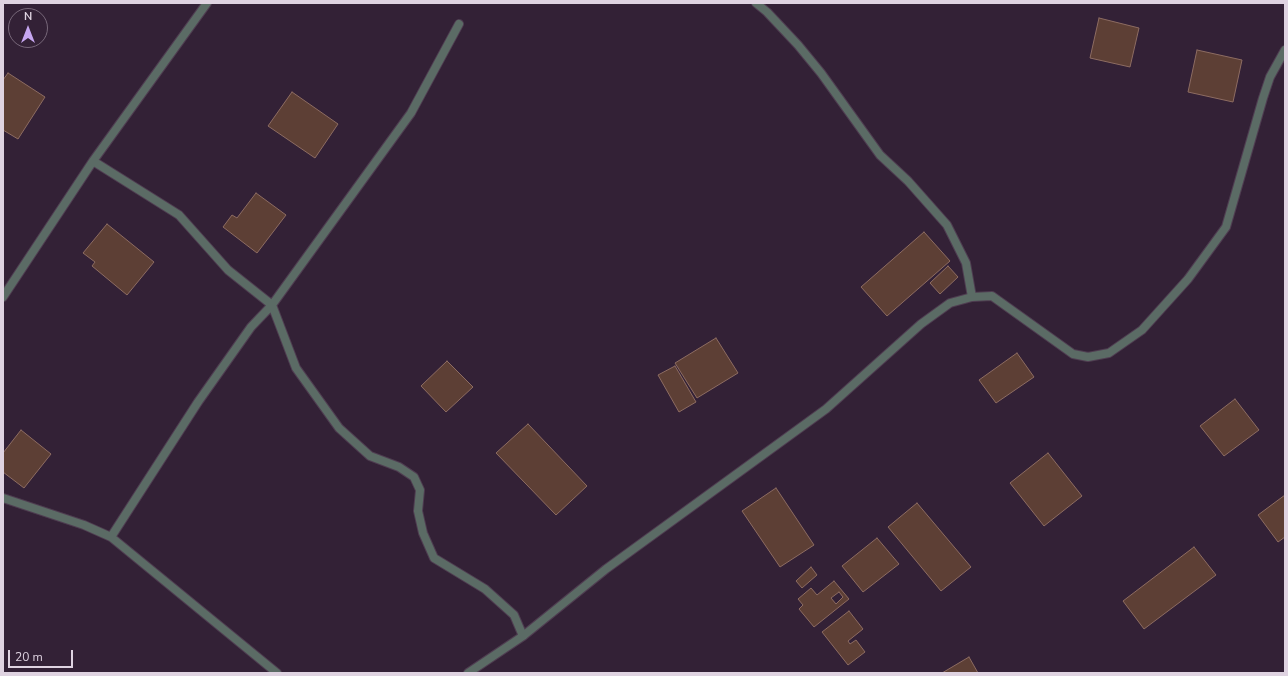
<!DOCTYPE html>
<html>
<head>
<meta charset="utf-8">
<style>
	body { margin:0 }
	#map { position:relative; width:1288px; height:676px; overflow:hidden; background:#332136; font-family:"Nunito Sans",sans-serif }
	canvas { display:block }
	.frame { position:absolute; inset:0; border:4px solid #dfd3e1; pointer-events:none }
	.north { position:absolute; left:8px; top:8px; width:40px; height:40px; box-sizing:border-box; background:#332136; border:1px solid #78687a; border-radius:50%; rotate:0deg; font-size:11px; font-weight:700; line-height:16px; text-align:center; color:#dfd3e1 }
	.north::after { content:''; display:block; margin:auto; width:14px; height:18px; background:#c6a6f0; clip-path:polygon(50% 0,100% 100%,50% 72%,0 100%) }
	.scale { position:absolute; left:8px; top:650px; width:65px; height:18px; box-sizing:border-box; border:2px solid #dfd3e1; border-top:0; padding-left:5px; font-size:12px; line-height:14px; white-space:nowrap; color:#dfd3e1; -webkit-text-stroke:3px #332136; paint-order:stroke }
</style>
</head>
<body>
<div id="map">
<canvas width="1288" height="676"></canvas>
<div class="frame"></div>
<div class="north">N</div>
<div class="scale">20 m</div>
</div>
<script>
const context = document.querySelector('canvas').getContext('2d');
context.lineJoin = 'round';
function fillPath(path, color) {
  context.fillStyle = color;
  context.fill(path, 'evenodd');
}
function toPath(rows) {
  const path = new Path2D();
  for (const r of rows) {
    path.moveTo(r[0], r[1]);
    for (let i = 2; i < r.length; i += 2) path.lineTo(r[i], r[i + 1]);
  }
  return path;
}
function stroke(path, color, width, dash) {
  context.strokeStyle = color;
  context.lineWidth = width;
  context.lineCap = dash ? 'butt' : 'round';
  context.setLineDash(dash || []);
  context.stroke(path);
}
const building = toPath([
	[1099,18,1139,28,1130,67,1090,58,1099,18],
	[1197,50,1242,60,1233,102,1188,92,1197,50],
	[8,73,45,97,18,139,3,130,3,80,8,73],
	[292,92,338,124,315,158,268,126,292,92],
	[256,193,286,215,257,253,223,227,232,215,237,218,256,193],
	[107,224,154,262,127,295,92,266,95,262,83,253,107,224],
	[924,232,950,261,887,316,861,287,924,232],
	[948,266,958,277,940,294,930,283,948,266],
	[716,338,738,373,697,398,675,363,716,338],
	[1017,353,1034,377,996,403,979,380,1017,353],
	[447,361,473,387,446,412,421,386,447,361],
	[675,366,696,402,679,412,658,375,675,366],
	[1235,399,1259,430,1224,456,1200,426,1235,399],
	[528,424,587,486,556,515,496,453,528,424],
	[21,430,51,454,24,488,3,472,3,453,21,430],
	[1048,453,1082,496,1044,526,1010,483,1048,453],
	[776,488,814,545,780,567,742,511,776,488],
	[1285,495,1285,537,1278,542,1258,515,1285,495],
	[917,503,971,567,941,591,888,527,917,503],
	[877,538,899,564,863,592,842,566,877,538],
	[1194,547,1216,575,1144,629,1123,601,1194,547],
	[811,567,817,575,802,588,796,581,811,567],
	[834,581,849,599,814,627,799,609,803,605,798,599,811,588,817,595,834,581],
	[839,592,843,597,836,604,831,598,839,592],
	[849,611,863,629,848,641,850,644,856,640,865,652,848,665,822,632,849,611],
	[969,657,978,673,942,673,969,657]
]);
fillPath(building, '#5d3f35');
stroke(building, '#8d6c62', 1);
const minor = toPath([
	[756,3,767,12,798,45,821,73,880,155,908,181,947,225,966,263,972,297],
	[93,161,179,215,228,270,272,305,296,368,339,428,370,456,399,467,414,477,420,490,418,511,423,533,434,558,485,589,514,615,523,636],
	[3,297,93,161,207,3],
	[3,498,84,525,111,537,277,673],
	[111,537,198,402,251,327,272,305,411,113,459,24],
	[468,673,523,636,606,569,826,409,921,324,950,303,972,297,992,296,1073,354,1088,357,1109,353,1142,330,1188,279,1226,227,1263,98,1270,77,1285,50]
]);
stroke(minor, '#4f3d51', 10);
stroke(minor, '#5b6b65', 8);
</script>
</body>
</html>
